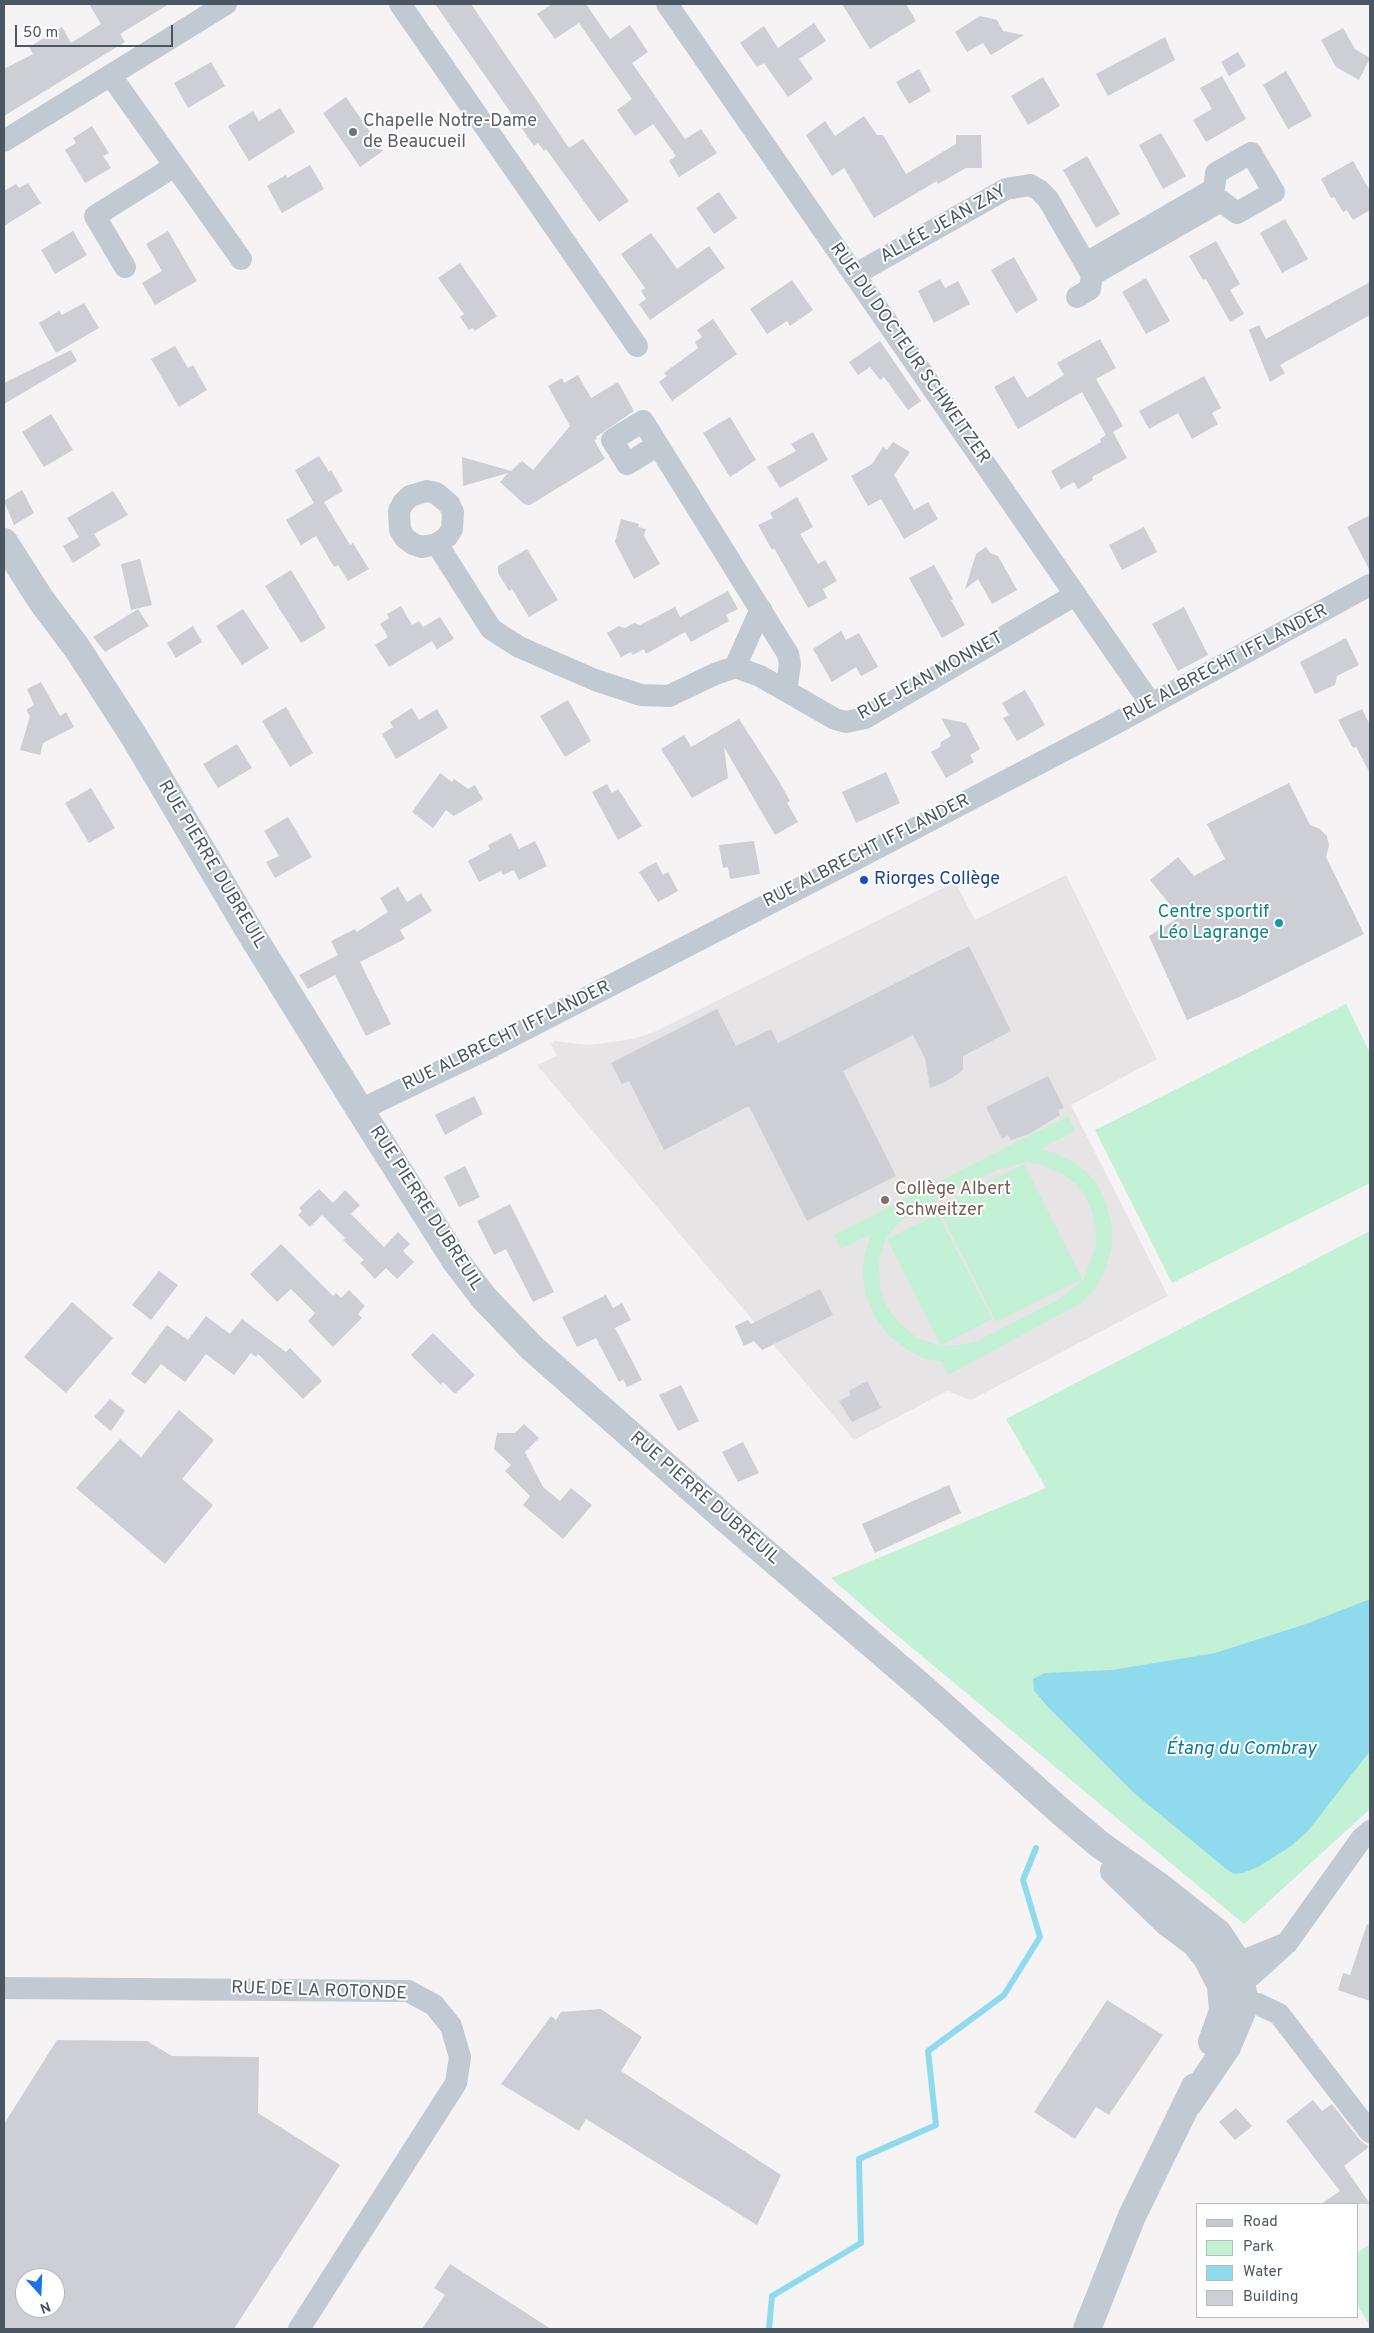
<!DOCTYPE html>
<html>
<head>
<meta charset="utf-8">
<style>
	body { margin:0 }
	#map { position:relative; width:1374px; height:2333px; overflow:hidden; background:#f5f3f3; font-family:Overpass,sans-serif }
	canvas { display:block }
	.frame { position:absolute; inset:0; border:5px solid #4a5661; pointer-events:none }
	.legend { position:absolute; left:1196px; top:2203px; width:162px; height:115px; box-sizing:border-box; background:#fff; border:1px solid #b7bbc0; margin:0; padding:6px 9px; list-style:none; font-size:15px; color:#4a5661 }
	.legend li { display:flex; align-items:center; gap:10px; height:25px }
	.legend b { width:25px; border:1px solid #b7bbc0 }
	.north { position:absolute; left:15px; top:2268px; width:50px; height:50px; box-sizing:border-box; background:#fff; border:1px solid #b7bbc0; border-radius:50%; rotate:160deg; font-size:14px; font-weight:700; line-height:20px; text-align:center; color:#4a5661 }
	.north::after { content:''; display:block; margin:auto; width:18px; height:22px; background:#1a73e8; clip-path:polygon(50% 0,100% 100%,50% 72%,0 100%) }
	.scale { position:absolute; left:15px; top:25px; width:158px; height:22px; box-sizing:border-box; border:2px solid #4a5661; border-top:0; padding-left:6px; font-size:15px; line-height:18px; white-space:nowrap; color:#4a5661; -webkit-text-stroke:4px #fff; paint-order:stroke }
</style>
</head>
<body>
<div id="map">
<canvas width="1374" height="2333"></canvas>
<div class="frame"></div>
<ul class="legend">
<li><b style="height:6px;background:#c1cad2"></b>Road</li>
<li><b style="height:14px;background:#c3f1d5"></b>Park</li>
<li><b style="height:14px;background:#90daee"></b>Water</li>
<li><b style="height:14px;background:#cdcfd5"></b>Building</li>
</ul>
<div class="north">N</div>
<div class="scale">50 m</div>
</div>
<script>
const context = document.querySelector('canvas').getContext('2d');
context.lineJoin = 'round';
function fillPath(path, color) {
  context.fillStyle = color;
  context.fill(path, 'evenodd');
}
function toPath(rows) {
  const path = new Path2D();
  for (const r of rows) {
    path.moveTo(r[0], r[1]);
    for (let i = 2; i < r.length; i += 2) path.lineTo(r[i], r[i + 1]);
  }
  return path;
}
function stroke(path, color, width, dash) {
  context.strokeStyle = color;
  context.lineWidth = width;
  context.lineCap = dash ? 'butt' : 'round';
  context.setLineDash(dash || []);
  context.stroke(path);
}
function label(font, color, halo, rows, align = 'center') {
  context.font = font + ' Overpass,sans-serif';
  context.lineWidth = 4;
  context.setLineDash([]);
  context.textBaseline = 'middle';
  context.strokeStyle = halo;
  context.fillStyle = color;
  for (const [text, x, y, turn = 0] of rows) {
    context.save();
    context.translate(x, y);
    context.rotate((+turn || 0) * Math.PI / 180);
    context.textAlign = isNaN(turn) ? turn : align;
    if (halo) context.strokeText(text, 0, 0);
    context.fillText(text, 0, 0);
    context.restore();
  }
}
fillPath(toPath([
	[1066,875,1157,1059,1071,1105,1168,1296,971,1400,947,1391,854,1440,537,1065,557,1056,551,1044,555,1041,588,1045,634,1039,652,1033,955,882,975,920]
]), '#e6e4e5');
fillPath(toPath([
	[1346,1004,1370,1053,1370,1183,1172,1283,1095,1130],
	[1068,1116,1075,1131,1040,1149,1055,1153,1071,1161,1086,1171,1098,1186,1106,1203,1112,1227,1112,1247,1104,1272,1095,1289,1083,1302,948,1375,942,1362,923,1358,909,1351,887,1334,875,1317,865,1293,863,1277,864,1257,871,1234,841,1249,834,1235],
	[1026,1162,1039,1164,1063,1174,1075,1183,1085,1195,1091,1209,1096,1229,1096,1245,1084,1279,1060,1299,977,1341,961,1345,940,1346,917,1338,899,1323,888,1309,880,1289,879,1260,885,1239,899,1222,909,1214,997,1170],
	[1024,1164,1082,1279,996,1322,938,1207],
	[938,1214,992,1319,941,1345,887,1239],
	[1370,1231,1370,1809,1244,1924,887,1627,831,1578,1046,1488,1006,1419],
	[1370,2244,1370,2326,1358,2306,1358,2252]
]), '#c3f1d5');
fillPath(toPath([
	[1370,1599,1370,1751,1308,1831,1291,1846,1258,1867,1243,1873,1234,1874,1225,1868,1133,1792,1046,1705,1034,1690,1033,1679,1045,1673,1112,1670,1215,1653,1306,1624]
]), '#90daee');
stroke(toPath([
	[769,2329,772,2296,861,2243,859,2159,936,2125,928,2051,1004,1995,1040,1937,1023,1880,1036,1848]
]), '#90daee', 6);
fillPath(toPath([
	[89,4,169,4,120,34,125,42,4,116,4,69,33,54,29,47,62,27,71,43,101,24],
	[435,4,471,4,569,148,583,139,629,201,599,222,546,149,544,151,538,143,534,146],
	[552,4,586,4,610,39,630,25,648,52,632,63,685,139,701,129,717,153,679,177,669,161,676,156,653,124,635,136,617,110,632,99,579,23,555,39,537,14],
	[842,4,906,4,916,21,870,49],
	[980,16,997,20,1003,31,1024,35,991,55,983,43,967,52,955,32],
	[814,23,826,41,799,59,813,79,788,97,764,63,757,67,740,43,764,26,778,48],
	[1343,28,1355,49,1370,58,1359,80,1336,67,1321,40],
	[1165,37,1175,60,1108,96,1096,74],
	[1238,52,1246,66,1229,76,1221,62],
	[211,62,225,86,188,108,174,83],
	[919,69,931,91,909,104,896,82],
	[1286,71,1312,116,1288,129,1263,85],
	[1222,76,1246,119,1206,142,1193,120,1212,109,1200,88],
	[1043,77,1060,106,1028,125,1011,96],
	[346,97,383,151,360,167,323,113],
	[280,108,295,132,249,161,228,126,253,111,259,121],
	[864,116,877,135,883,135,906,174,956,144,956,135,981,135,982,168,966,168,938,184,937,181,874,218,844,168,832,176,806,135,825,121,835,136],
	[92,126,109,153,103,156,111,168,85,183,65,150,76,143,73,138],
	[1161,133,1186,176,1163,189,1139,145],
	[1087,156,1120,214,1096,228,1063,170],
	[1353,161,1370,191,1370,210,1353,220,1347,210,1343,212,1334,197,1331,198,1321,179],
	[310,165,324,189,282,213,267,186,286,175,287,178],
	[28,183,41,203,4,226,4,191,16,184,19,188],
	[719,192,737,218,714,234,696,208],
	[1285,219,1308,259,1282,273,1260,233],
	[73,231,87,255,55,274,41,250],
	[168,231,197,281,155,305,142,283,162,271,146,244],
	[651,233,677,269,709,246,725,268,650,320,639,304,646,299,641,291,645,288,621,254],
	[1216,241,1240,284,1230,290,1244,314,1230,322,1206,279,1203,280,1189,256],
	[1014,257,1038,300,1016,313,991,270],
	[460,263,497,316,475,331,473,328,469,330,460,317,464,314,438,278],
	[1146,278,1170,321,1146,334,1122,292],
	[940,279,945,288,958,281,970,304,934,323,918,291],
	[792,280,813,310,790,326,787,321,767,334,750,309],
	[1370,282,1370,315,1280,365,1285,373,1270,382,1249,330,1259,325,1266,339],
	[84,303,99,328,56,353,39,323,59,311,62,315],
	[713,319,737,354,672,401,659,382,667,376,664,373,698,348,695,342,702,337,697,330],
	[1100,339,1116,368,1096,379,1123,426,1113,432,1127,458,1092,477,1093,480,1078,489,1074,482,1061,489,1051,471,1101,442,1100,439,1106,435,1082,392,1018,429,994,387,1014,376,1027,398,1064,375,1057,363],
	[880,341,921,401,908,410,884,377,880,380,870,367,858,375,849,362],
	[175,346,188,368,193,365,207,390,179,407,151,359],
	[71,350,77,361,4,404,4,383],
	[578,375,591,398,618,382,634,411,596,437,597,439,594,440,605,459,530,505,524,504,500,482,508,473,463,486,462,457,511,471,522,461,533,470,570,426,548,386,562,378,564,383],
	[1204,376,1221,408,1212,413,1218,424,1192,439,1178,413,1149,429,1139,411],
	[51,414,73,450,44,467,22,432],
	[730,417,756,460,730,477,703,433],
	[813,432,828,460,780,488,767,467,796,451,791,444],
	[893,442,910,452,894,475,914,510,928,502,938,519,904,539,881,499,868,506,851,476,872,464,883,447,887,450],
	[319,456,329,472,331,470,343,491,324,502,350,545,353,543,369,569,348,581,338,565,334,567,316,536,301,545,286,520,314,503,295,470],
	[22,490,34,513,14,525,4,501],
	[113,491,128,515,94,534,101,545,73,563,63,546,79,537,67,518],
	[797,497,813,527,800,534,818,564,825,560,837,581,823,589,827,598,808,608,774,548,772,550,758,525,773,518,770,513],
	[1370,515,1370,571,1347,527],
	[621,519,639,524,638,527,646,529,644,536,660,564,634,579,615,542],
	[1144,527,1157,552,1122,570,1109,545],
	[986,547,990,553,998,556,1017,590,992,604,978,579,965,589,976,554],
	[527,549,558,600,529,617,512,589,509,591,498,573,498,566],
	[140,559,152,605,131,610,121,564],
	[934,565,953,599,951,600,965,625,942,638,909,578],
	[291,570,326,628,301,643,265,586],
	[728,591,738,609,726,615,729,621,691,642,685,632,646,654,644,649,633,655,631,652,621,657,607,633,619,626,625,628,634,623,640,625,675,607,680,617],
	[401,606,412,625,419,621,423,627,440,617,454,639,437,649,432,641,389,667,375,645,388,637,380,624,389,618,387,614],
	[1184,607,1208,655,1178,671,1152,624],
	[138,609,149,626,105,652,93,637],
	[243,609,269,648,242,665,216,626],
	[193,626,202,642,176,658,167,643],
	[841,631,846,640,859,633,878,667,861,676,856,667,832,682,813,649],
	[1346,638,1359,665,1337,676,1335,685,1315,694,1300,662],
	[41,682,60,716,66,712,74,727,43,743,40,755,20,750,30,716,26,710,34,705,27,689],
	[1025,690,1045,725,1017,741,1003,718,1009,715,1002,703],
	[568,700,591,741,565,757,540,716],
	[286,707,313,753,290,767,262,721],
	[412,708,419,720,437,709,448,728,396,759,382,734,393,727,390,722],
	[1362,709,1370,725,1370,773,1356,747,1353,748,1338,720],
	[941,718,966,723,980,749,970,755,974,762,946,778,931,752,940,747,941,742,951,736],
	[739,719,777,778,790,801,787,803,798,822,775,835,724,747,728,778,692,798,661,749,684,735,691,747],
	[237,744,252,768,218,788,203,764],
	[886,772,900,803,856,823,842,792],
	[440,773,452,782,454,779,468,789,475,785,483,799,454,816,446,810,433,828,412,812],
	[1289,783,1310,825,1320,829,1327,836,1329,846,1326,857,1364,934,1239,997,1187,1020,1149,936,1180,917,1150,880,1178,857,1194,876,1225,859,1207,824],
	[607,784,612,793,618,789,642,826,618,840,592,792],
	[91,788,115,828,89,843,65,803],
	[288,817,312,857,275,878,266,862,279,856,264,831],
	[511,833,519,849,535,841,547,866,519,880,514,870,503,875,501,871,479,882,468,861,490,849,488,845],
	[754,841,760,874,730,879,728,867,723,868,719,845],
	[656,862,663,875,668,872,678,891,658,902,639,872],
	[398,887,407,902,421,893,432,911,400,930,405,939,360,962,391,1024,366,1036,335,975,308,989,299,975,338,955,331,941,355,929,357,932,388,912,380,898],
	[969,946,1011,1031,963,1056,963,1069,958,1074,945,1082,930,1088,925,1058,913,1035,843,1071,896,1176,807,1221,749,1106,664,1150,629,1081,622,1084,611,1063,717,1009,736,1046,771,1029,778,1043],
	[1048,1076,1064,1108,1058,1110,1060,1115,1029,1134,1011,1140,1008,1135,1002,1139,986,1107],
	[474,1096,483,1114,445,1135,435,1115],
	[465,1166,480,1197,459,1207,444,1177],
	[319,1189,333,1203,345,1190,360,1205,351,1214,384,1247,398,1232,410,1244,403,1251,414,1262,397,1279,386,1268,375,1279,360,1263,364,1260,343,1240,345,1238,322,1215,310,1227,298,1215,302,1211,299,1208],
	[510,1204,554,1292,533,1302,506,1249,494,1255,477,1221],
	[281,1244,333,1296,336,1293,341,1298,349,1290,365,1306,358,1314,362,1318,333,1347,308,1321,315,1313,291,1289,277,1302,250,1274],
	[159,1271,178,1285,151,1320,132,1305],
	[820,1289,833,1315,762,1350,754,1341,744,1346,735,1326,748,1320,751,1324],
	[606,1295,613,1308,622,1303,631,1320,615,1328,642,1380,627,1387,623,1379,619,1382,596,1338,577,1347,562,1317],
	[72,1302,113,1338,66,1393,24,1357],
	[206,1316,230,1334,242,1319,286,1352,290,1348,322,1381,303,1399,258,1354,256,1357,251,1353,234,1375,206,1354,185,1382,161,1364,145,1384,131,1374,167,1325,188,1340],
	[433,1333,475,1375,455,1394,443,1382,441,1385,411,1355],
	[867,1381,881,1408,852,1422,839,1401,851,1395,849,1391],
	[681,1385,699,1421,678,1431,659,1395],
	[110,1399,125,1411,111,1431,94,1417],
	[179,1410,214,1440,182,1479,213,1505,165,1564,76,1488,120,1439,141,1457],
	[524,1424,539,1438,525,1452,543,1487,560,1501,571,1488,592,1505,563,1539,523,1505,530,1496,505,1471,511,1465,494,1449,497,1433,515,1433],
	[743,1442,759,1473,738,1482,722,1452],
	[949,1485,961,1513,875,1553,862,1524],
	[1367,1924,1370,1925,1370,2001,1338,1990,1343,1973,1350,1975],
	[1107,2000,1163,2035,1109,2115,1096,2107,1075,2139,1034,2112],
	[601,2009,642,2037,621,2071,781,2175,757,2225,586,2119,579,2131,501,2084,551,2016,556,2020,561,2012],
	[57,2040,147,2041,172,2056,259,2057,258,2113,340,2165,234,2329,4,2329,4,2124],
	[25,2278,55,2278,55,2308,25,2308],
	[1313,2100,1322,2111,1332,2104,1360,2140,1369,2147,1344,2166,1370,2204,1321,2204,1340,2191,1286,2121],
	[1236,2108,1252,2126,1235,2140,1219,2122],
	[450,2264,551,2329,422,2329,445,2295,434,2288]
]), '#cdcfd5');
stroke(toPath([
	[400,4,637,346],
	[667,4,1151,704],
	[111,76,241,259],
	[4,141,226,4],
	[1086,263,1214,189,1216,173,1251,153,1274,192,1237,213,1221,201,1092,275],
	[125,267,95,216,175,166],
	[854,275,1006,189,1030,185,1039,190,1048,199,1092,275,1090,289,1077,297],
	[658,445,627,464,612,440,643,421,788,654,790,664,786,690],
	[437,544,447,537,452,529,453,512,449,504,436,493,427,491,410,496,403,503,399,511,400,530,405,538,413,544,422,547,437,544,491,629,519,647,595,680,641,695,669,696,715,674,735,667,760,676,835,719,846,722,865,718,1075,595],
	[735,667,761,609],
	[360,1110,489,1048,860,857,1107,728,1370,585],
	[1287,1943,1362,1838,1370,1831],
	[1238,1963,1287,1943,1252,1975,1241,1981],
	[4,1988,408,1991,434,2005,451,2026,460,2057,456,2083,299,2329],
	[1245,2004,1258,2004,1279,2014,1370,2132]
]), '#c1cad2', 22);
stroke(toPath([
	[4,542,41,600,77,648,135,738,250,932,360,1110,455,1260,484,1298,532,1348,726,1519,924,1689,1060,1811,1099,1844,1160,1887,1218,1933,1238,1963,1245,2004,1227,2047,1189,2103],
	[1114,1871,1167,1922,1195,1943,1207,1958,1221,1985,1223,2011,1212,2042],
	[1087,2329,1132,2216,1195,2087]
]), '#c1cad2', 28);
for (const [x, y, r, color] of [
	[353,132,5,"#6b7280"],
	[864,880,5,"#1a4fb4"],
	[1279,923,5,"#0f9aa8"],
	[885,1200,5,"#8d6e63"]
]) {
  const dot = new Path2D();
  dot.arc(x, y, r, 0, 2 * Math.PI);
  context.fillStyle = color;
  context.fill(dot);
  stroke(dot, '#fff', 2);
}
label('18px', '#5b616d', '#fff', [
	["Chapelle Notre-Dame",363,122],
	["de Beaucueil",363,143]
], 'left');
label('18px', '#4a5661', '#fff', [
	["ALLÉE JEAN ZAY",944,225,-29],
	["RUE DU DOCTEUR SCHWEITZER",909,354,55],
	["RUE ALBRECHT IFFLANDER",1226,664,-28],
	["RUE JEAN MONNET",931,677,-29],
	["RUE ALBRECHT IFFLANDER",867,852,-27],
	["RUE PIERRE DUBREUIL",211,865,59],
	["RUE ALBRECHT IFFLANDER",507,1037,-26],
	["RUE PIERRE DUBREUIL",425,1209,57],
	["RUE PIERRE DUBREUIL",704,1499,41],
	["RUE DE LA ROTONDE",319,1992,2]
]);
label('18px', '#164399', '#fff', [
	["Riorges Collège",874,880]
], 'left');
label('18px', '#0d838f', '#fff', [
	["Centre sportif",1269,913],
	["Léo Lagrange",1269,934]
], 'right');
label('18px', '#785e54', '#fff', [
	["Collège Albert",895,1190],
	["Schweitzer",895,1211]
], 'left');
label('italic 19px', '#0c7c9b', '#fff', [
	["Étang du Combray",1241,1750]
]);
</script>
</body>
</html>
